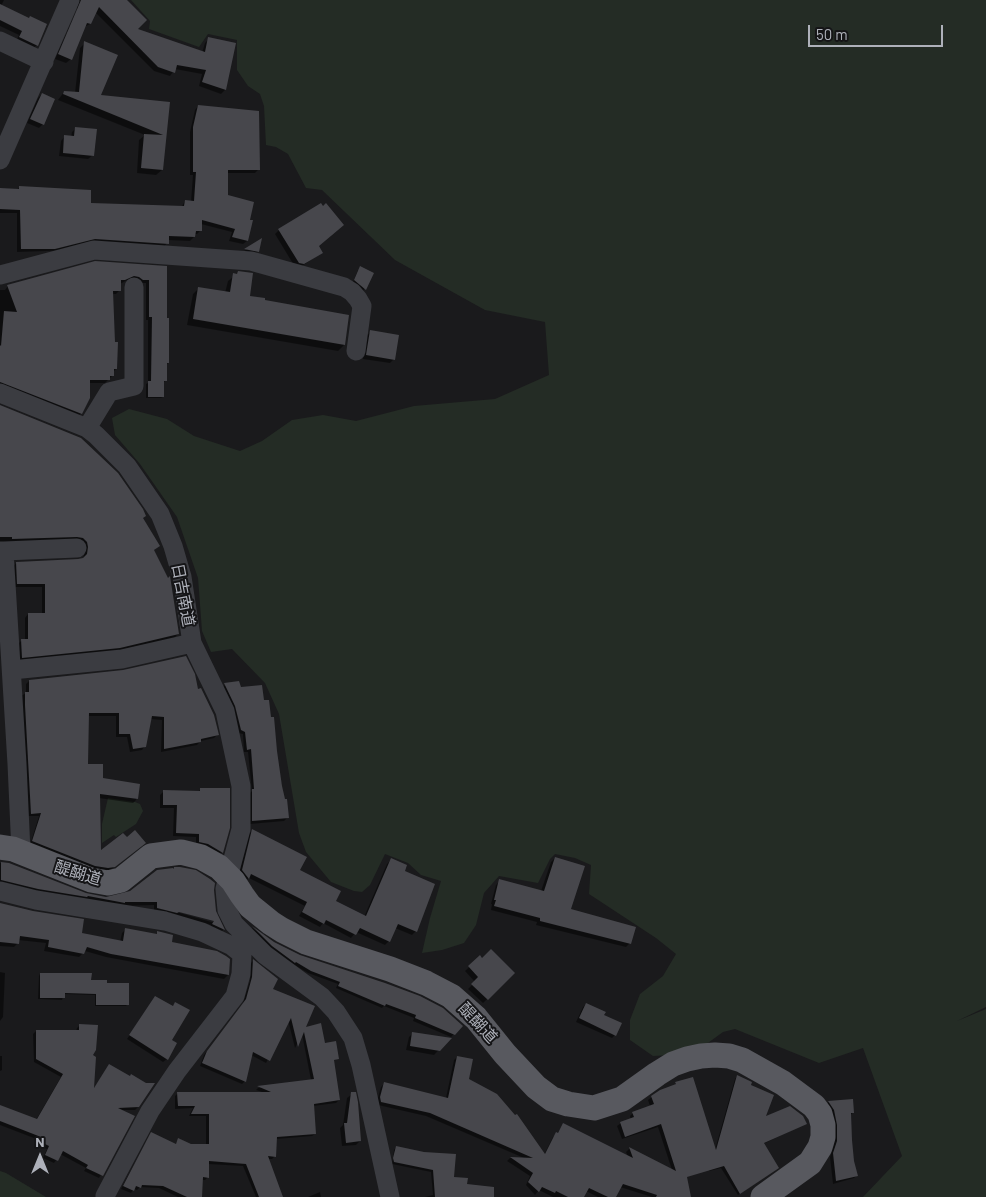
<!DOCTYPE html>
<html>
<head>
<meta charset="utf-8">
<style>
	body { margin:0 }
	#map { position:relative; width:986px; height:1197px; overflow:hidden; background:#1a1a1c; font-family:Barlow,sans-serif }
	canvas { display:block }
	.north { position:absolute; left:15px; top:1132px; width:50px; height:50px; -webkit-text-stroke:4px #151517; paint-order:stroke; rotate:0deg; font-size:14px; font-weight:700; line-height:20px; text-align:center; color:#aeb1ba }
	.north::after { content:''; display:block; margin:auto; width:18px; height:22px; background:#aeb1ba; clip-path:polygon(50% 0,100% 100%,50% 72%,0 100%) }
	.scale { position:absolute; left:808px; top:25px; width:135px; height:22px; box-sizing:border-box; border:2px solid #aeb1ba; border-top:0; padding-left:6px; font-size:15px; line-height:18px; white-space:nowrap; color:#aeb1ba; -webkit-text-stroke:4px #151517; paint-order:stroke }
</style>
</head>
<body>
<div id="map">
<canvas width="986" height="1197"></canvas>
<div class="north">N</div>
<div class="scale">50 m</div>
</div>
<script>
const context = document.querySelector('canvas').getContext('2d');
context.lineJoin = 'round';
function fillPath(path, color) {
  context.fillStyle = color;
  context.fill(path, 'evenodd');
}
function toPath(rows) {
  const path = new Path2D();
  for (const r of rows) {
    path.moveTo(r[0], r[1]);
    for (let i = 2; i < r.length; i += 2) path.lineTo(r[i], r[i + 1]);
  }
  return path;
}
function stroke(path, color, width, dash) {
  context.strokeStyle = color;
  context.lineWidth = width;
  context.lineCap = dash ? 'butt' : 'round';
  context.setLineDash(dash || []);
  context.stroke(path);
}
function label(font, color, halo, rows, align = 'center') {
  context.font = font + ' Barlow,"Noto Sans JP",sans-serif';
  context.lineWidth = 4;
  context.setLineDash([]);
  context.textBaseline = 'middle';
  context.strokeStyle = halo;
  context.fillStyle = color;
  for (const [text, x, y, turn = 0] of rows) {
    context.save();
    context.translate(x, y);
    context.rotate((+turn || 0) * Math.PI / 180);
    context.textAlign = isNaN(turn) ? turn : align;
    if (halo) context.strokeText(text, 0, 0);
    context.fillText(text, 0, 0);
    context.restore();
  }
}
fillPath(toPath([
	[131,0,986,0,986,1007,957,1021,986,1009,986,1197,863,1197,902,1156,863,1048,819,1063,735,1029,723,1032,701,1048,672,1055,653,1056,630,1040,630,1020,640,994,663,976,676,954,656,938,589,894,591,865,575,858,555,854,550,859,538,883,499,876,484,893,476,925,464,943,442,950,422,953,430,918,441,881,421,875,408,863,385,854,370,885,362,892,354,891,331,882,306,852,299,833,279,714,265,683,232,649,211,652,202,631,198,578,177,517,140,464,115,435,112,418,129,409,167,419,194,436,240,451,262,441,292,420,323,415,356,421,414,406,495,399,549,375,545,322,485,310,395,260,322,190,306,188,288,154,276,147,266,145,264,106,260,94,248,86,237,70,237,40,208,34,199,47,149,29,150,21],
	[108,798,135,802,140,804,143,811,136,824,116,837,114,835,102,843,102,824],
	[0,1171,6,1173,46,1197,0,1197]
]), '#242c25');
fillPath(toPath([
	[0,0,4,0,1,6,37,45,32,49,16,42,19,35,0,26],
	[76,0,125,0,136,30,202,53,205,43,209,39,225,90,221,94,199,86,202,74,175,69,170,76,154,71,95,12,90,24,84,27,71,59,66,63,55,59,77,10],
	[85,43,100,96,169,103,162,170,156,175,137,173,139,140,145,135,58,100,64,92,75,93,80,48],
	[42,94,43,124,39,128,27,123,38,98],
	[198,106,259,169,255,173,227,173,226,196,247,241,243,244,229,241,232,232,201,224,200,231,197,234,194,234,194,237,190,241,168,240,167,243,164,247,17,252,17,213,0,213,0,189,17,190,19,188,90,205,181,208,185,201,191,202,193,175,190,175,190,132,195,110],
	[76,128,93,155,88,159,59,156,61,141,65,136,71,137,72,132],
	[279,230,318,246,321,253,299,268,295,267,275,234],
	[260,241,258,251,254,255,241,253],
	[166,268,168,363,166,365,166,380,163,383,163,397,161,398,146,398,146,384,148,383,148,320,146,320,146,283,139,283,135,280,129,279,120,284,120,290,116,294,112,294,116,369,113,372,113,375,105,383,88,383,81,413,78,417,0,386,0,290,5,290,8,286],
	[358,270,372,273,363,291,353,282],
	[238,273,249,297,263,301,348,316,344,345,338,351,187,325,193,294,199,288,225,293,228,281],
	[371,332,394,359,390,363,363,359,366,336],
	[0,406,142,519,159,546,153,551,178,634,174,638,116,651,18,661,18,644,21,641,25,641,25,618,28,614,42,614,42,587,14,587,13,567,16,563,83,559,85,551,0,543],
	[29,681,197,690,217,735,214,738,201,741,197,745,161,752,162,720,150,719,145,746,142,750,130,752,127,737,116,737,116,716,87,716,86,765,102,779,139,785,136,800,133,803,99,798,100,853,141,846,110,870,104,871,91,869,30,845,39,816,28,816,21,696,26,693,26,684],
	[238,682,240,688,263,701,276,751,287,818,284,821,250,824,250,793,252,791,248,752,244,752,243,734,238,733,222,688,225,685],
	[201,789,222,852,218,856,196,845,196,837,173,836,174,808,160,808,160,795,164,791,198,792],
	[252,831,334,902,364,917,387,864,391,860,403,872,416,931,412,935,395,928,389,941,385,945,356,932,351,938,323,923,320,927,299,916,305,906,249,878,244,882,239,874,249,834],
	[555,858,569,910,630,943,626,947,536,925,537,922,491,910,492,904,491,904,496,885,500,881,541,891,551,862],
	[0,863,9,864,85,895,106,898,130,893,215,912,223,930,220,933,209,928,211,925,174,915,154,912,154,905,120,906,0,884],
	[173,909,215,920,215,923,173,911],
	[0,904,81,934,120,942,122,933,126,929,155,935,158,933,170,943,228,975,224,979,106,957,85,951,79,957,44,951,46,943,18,940,18,943,14,947,0,946],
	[252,928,274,943,299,956,461,1026,451,1037,413,1021,414,1018,384,1006,382,1008,336,988,338,984,308,973,293,964,292,965,270,949,250,930],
	[480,957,514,973,483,1003,468,989,475,982,465,971],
	[253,961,271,990,304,1029,324,1044,338,1058,333,1061,339,1100,336,1103,313,1106,315,1134,312,1136,276,1139,275,1156,272,1159,267,1159,282,1197,256,1197,243,1166,208,1164,208,1177,205,1180,202,1180,201,1197,178,1197,159,1188,140,1187,137,1190,134,1189,131,1193,121,1189,149,1137,175,1145,179,1139,191,1145,206,1145,206,1116,189,1116,193,1108,175,1109,175,1096,178,1093,265,1093,256,1090,258,1088,311,1080,302,1034,295,1048,288,1020,266,1063,251,1055,245,1081,242,1084,200,1066,204,1055,243,1003,250,981,251,963],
	[0,972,5,973,3,1017,0,1021],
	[40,974,89,981,127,1005,126,1006,95,1006,95,995,64,994,62,1000,38,999,39,976],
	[155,998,172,1007,176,1003,171,1040,167,1059,163,1062,127,1039],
	[586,1004,602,1015,615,1035,612,1038,576,1022,583,1007],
	[80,1025,92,1056,92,1091,107,1069,138,1107,135,1110,120,1110,133,1117,99,1178,84,1171,86,1168,60,1154,54,1163,43,1158,47,1149,37,1144,39,1140,0,1125,0,1106,36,1120,61,1077,34,1062,33,1034,36,1031,76,1031,77,1028],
	[413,1033,449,1039,434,1055,406,1050,409,1037],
	[0,1056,2,1056,2,1070,0,1071],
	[457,1057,468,1079,544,1155,553,1137,557,1134,563,1125,628,1157,626,1152,629,1149,672,1170,658,1127,622,1139,617,1126,621,1123,631,1120,630,1116,633,1113,650,1106,648,1100,652,1097,673,1087,676,1084,692,1079,677,1197,652,1197,620,1187,615,1197,598,1197,586,1191,583,1197,553,1197,539,1190,535,1195,526,1185,530,1176,507,1161,510,1158,524,1158,426,1116,378,1105,377,1101,381,1087,384,1084,446,1098,454,1060],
	[737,1076,749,1086,764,1118,805,1124,763,1144,775,1170,738,1195,721,1168,709,1171,735,1079],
	[352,1094,360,1141,356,1145,342,1146,340,1128,343,1125,347,1098],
	[852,1100,853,1112,850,1116,853,1161,857,1175,854,1178,833,1184,830,1157,834,1145,835,1129,826,1105,829,1102],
	[396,1147,466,1185,483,1197,425,1197,433,1195,431,1172,392,1164,394,1150],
	[320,1192,321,1197,308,1197]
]), '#0007');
fillPath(toPath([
	[81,0,127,0,147,20,138,29,205,52,208,37,236,43,226,90,202,82,206,70,177,65,175,73,158,67,99,7,91,24,87,23,72,60,58,54],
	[0,4,29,18,30,16,47,24,38,46,19,37,22,31,0,20],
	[84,41,118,55,101,95,170,102,163,170,141,168,144,134,163,135,63,94,64,91,79,92],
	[42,93,55,99,44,125,30,119],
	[198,105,259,111,260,170,228,170,228,195,254,202,250,220,253,220,248,241,232,237,235,229,202,220,202,231,196,231,195,237,169,236,169,244,95,239,55,249,21,249,20,210,0,209,0,188,19,189,19,186,91,190,91,203,184,206,185,200,194,201,196,172,193,172,193,127],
	[75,127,97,129,94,156,63,153,64,135,74,136],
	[321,203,323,206,326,203,344,225,319,246,323,253,304,264,299,263,278,229],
	[262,238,259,252,244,249],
	[95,261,167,266,167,318,169,318,169,363,167,363,167,381,151,381,152,317,149,317,149,280,143,280,139,277,134,276,125,280,121,280,121,291,113,291,115,342,118,342,117,369,114,369,114,376,110,376,110,380,90,380,90,398,82,414,0,382,0,345,1,346,4,311,17,312,7,285],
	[360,266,374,273,366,290,354,280],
	[238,271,253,273,250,296,265,298,265,300,349,315,345,345,193,319,198,287,230,292,233,273,237,274],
	[370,330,399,335,395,360,366,355],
	[148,381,164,381,164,397,148,397],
	[0,405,81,438,118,473,143,509,146,516,143,518,160,546,154,550,168,578,170,576,179,634,120,648,22,658,21,639,28,639,28,613,45,613,45,584,17,584,16,562,78,559,83,558,87,554,88,547,87,542,83,538,77,537,12,539,12,537,0,537],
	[186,656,195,674,198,689,201,688,214,715,219,735,201,739,201,742,164,749,164,717,152,716,146,747,133,749,130,734,119,734,119,713,89,713,88,764,103,764,103,778,140,784,138,799,100,794,101,850,123,833,127,837,135,830,146,843,115,867,108,868,95,866,32,841,41,813,31,814,25,705,25,692,29,692,29,680,123,670],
	[239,681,241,687,262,685,264,700,269,700,271,717,274,717,277,751,282,786,285,799,287,799,289,818,252,821,252,789,254,789,251,749,247,750,245,732,241,730,235,706,224,683],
	[200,788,230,788,230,828,223,853,208,844,199,842,199,834,176,833,177,805,163,805,163,790,200,791],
	[252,829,307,857,300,870,341,891,336,901,366,916,391,858,407,865,405,871,435,884,417,932,398,924,390,942,360,928,356,935,326,920,324,924,302,912,307,902,251,874,249,879,242,870],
	[555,857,585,866,571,909,636,927,631,944,540,921,540,918,494,906,496,900,494,900,499,879,544,891],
	[1,862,9,863,86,893,106,897,130,891,157,870,173,868,174,869,174,867,180,867,196,870,210,879,215,883,214,890,216,911,225,930,212,924,214,921,179,912,177,913,157,908,157,902,125,902,125,903,88,896,87,897,38,889,1,880],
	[0,903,33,911,84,919,82,933,123,941,125,928,157,934,157,931,173,935,172,942,217,951,226,956,230,959,229,975,111,954,87,947,84,954,48,947,49,940,20,936,19,944,0,942],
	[252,926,274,942,300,955,385,983,420,996,443,1008,463,1026,455,1035,415,1018,416,1015,386,1004,385,1006,338,986,340,982,311,971,296,962,295,963,272,946],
	[491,949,515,973,488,1000,471,984,478,977,468,966,480,955,482,958],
	[253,959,278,979,273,989,315,1006,306,1027,321,1023,325,1043,336,1041,339,1059,334,1060,340,1100,314,1104,316,1134,277,1137,276,1157,268,1156,283,1197,259,1197,246,1164,209,1161,209,1178,203,1177,202,1197,187,1197,163,1186,142,1185,141,1188,136,1186,134,1191,123,1186,151,1132,176,1144,178,1138,191,1144,209,1144,209,1114,191,1114,195,1106,178,1106,177,1092,271,1092,257,1086,314,1079,304,1032,298,1047,291,1018,270,1061,253,1052,246,1082,202,1063,207,1051,246,999,252,977],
	[40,973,92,973,91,980,107,980,107,983,129,983,129,1005,96,1005,96,994,65,993,65,998,40,998],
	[155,996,173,1006,175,1002,190,1010,172,1040,177,1043,168,1060,129,1035],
	[586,1003,606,1012,604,1015,622,1023,616,1036,579,1018],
	[79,1024,98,1025,96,1050,93,1055,96,1057,94,1088,109,1064,130,1076,131,1074,146,1083,155,1083,139,1107,118,1108,135,1116,103,1176,86,1168,88,1165,63,1151,58,1161,45,1155,49,1146,39,1141,41,1137,0,1121,0,1105,37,1119,63,1074,36,1059,36,1030,79,1030],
	[412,1032,452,1038,440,1051,410,1046],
	[457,1056,473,1059,469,1079,497,1094,515,1115,517,1114,545,1154,556,1132,558,1133,563,1123,633,1158,629,1147,676,1171,661,1124,625,1137,620,1122,634,1117,632,1112,654,1104,651,1096,660,1090,676,1084,675,1082,693,1077,716,1150,737,1075,752,1082,751,1085,774,1095,766,1116,790,1106,803,1116,807,1124,764,1143,779,1168,740,1194,724,1166,687,1177,691,1197,656,1197,657,1195,623,1184,616,1197,608,1197,589,1188,584,1197,568,1197,556,1191,555,1193,542,1187,539,1192,528,1182,533,1173,510,1157,533,1158,430,1113,381,1102,380,1097,384,1082,448,1098],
	[351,1092,356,1092,358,1102,361,1141,346,1143,344,1123,347,1123],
	[853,1099,854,1113,851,1113,852,1140,854,1161,858,1176,836,1181,833,1153,837,1141,837,1125,834,1110,828,1101],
	[396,1146,424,1152,456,1154,454,1177,468,1178,467,1184,494,1187,494,1197,435,1197,433,1170,394,1162,393,1158]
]), '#47474c');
stroke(toPath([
	[0,41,44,62],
	[0,160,70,0],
	[0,275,94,250,251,261,344,287,352,292,358,299,362,306,356,351],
	[0,393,87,428,96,435,127,466,160,514,173,546,182,577,192,643,225,711,241,786,241,829,225,889,227,910,234,924,265,955,322,997,336,1012,353,1038,361,1065,390,1197],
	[87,428,109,392,134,386,134,287],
	[0,551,4,551,17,764,21,852],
	[4,551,77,548],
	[12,670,122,659,192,643],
	[0,891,36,900,165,921,202,932,232,946,242,954,241,974,235,996,177,1071,150,1111,105,1196]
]), '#3b3c41', 19);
stroke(toPath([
	[0,847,13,849,91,880,108,883,121,880,151,856,181,852,201,857,219,867,233,881,242,895,250,906,271,923,282,930,306,942,390,969,426,983,451,996,476,1018,505,1054,536,1087,552,1099,568,1104,594,1108,622,1099,657,1074,673,1064,687,1059,701,1056,715,1055,729,1056,742,1060,783,1083,814,1106,820,1114,823,1125,823,1137,820,1147,810,1163,763,1197]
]), '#58595f', 25);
label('16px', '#aeb1ba', '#151517', [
	["日吉南道",183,595,79],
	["醍醐道",78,873,17],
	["醍醐道",478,1023,47]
]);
</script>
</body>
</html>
